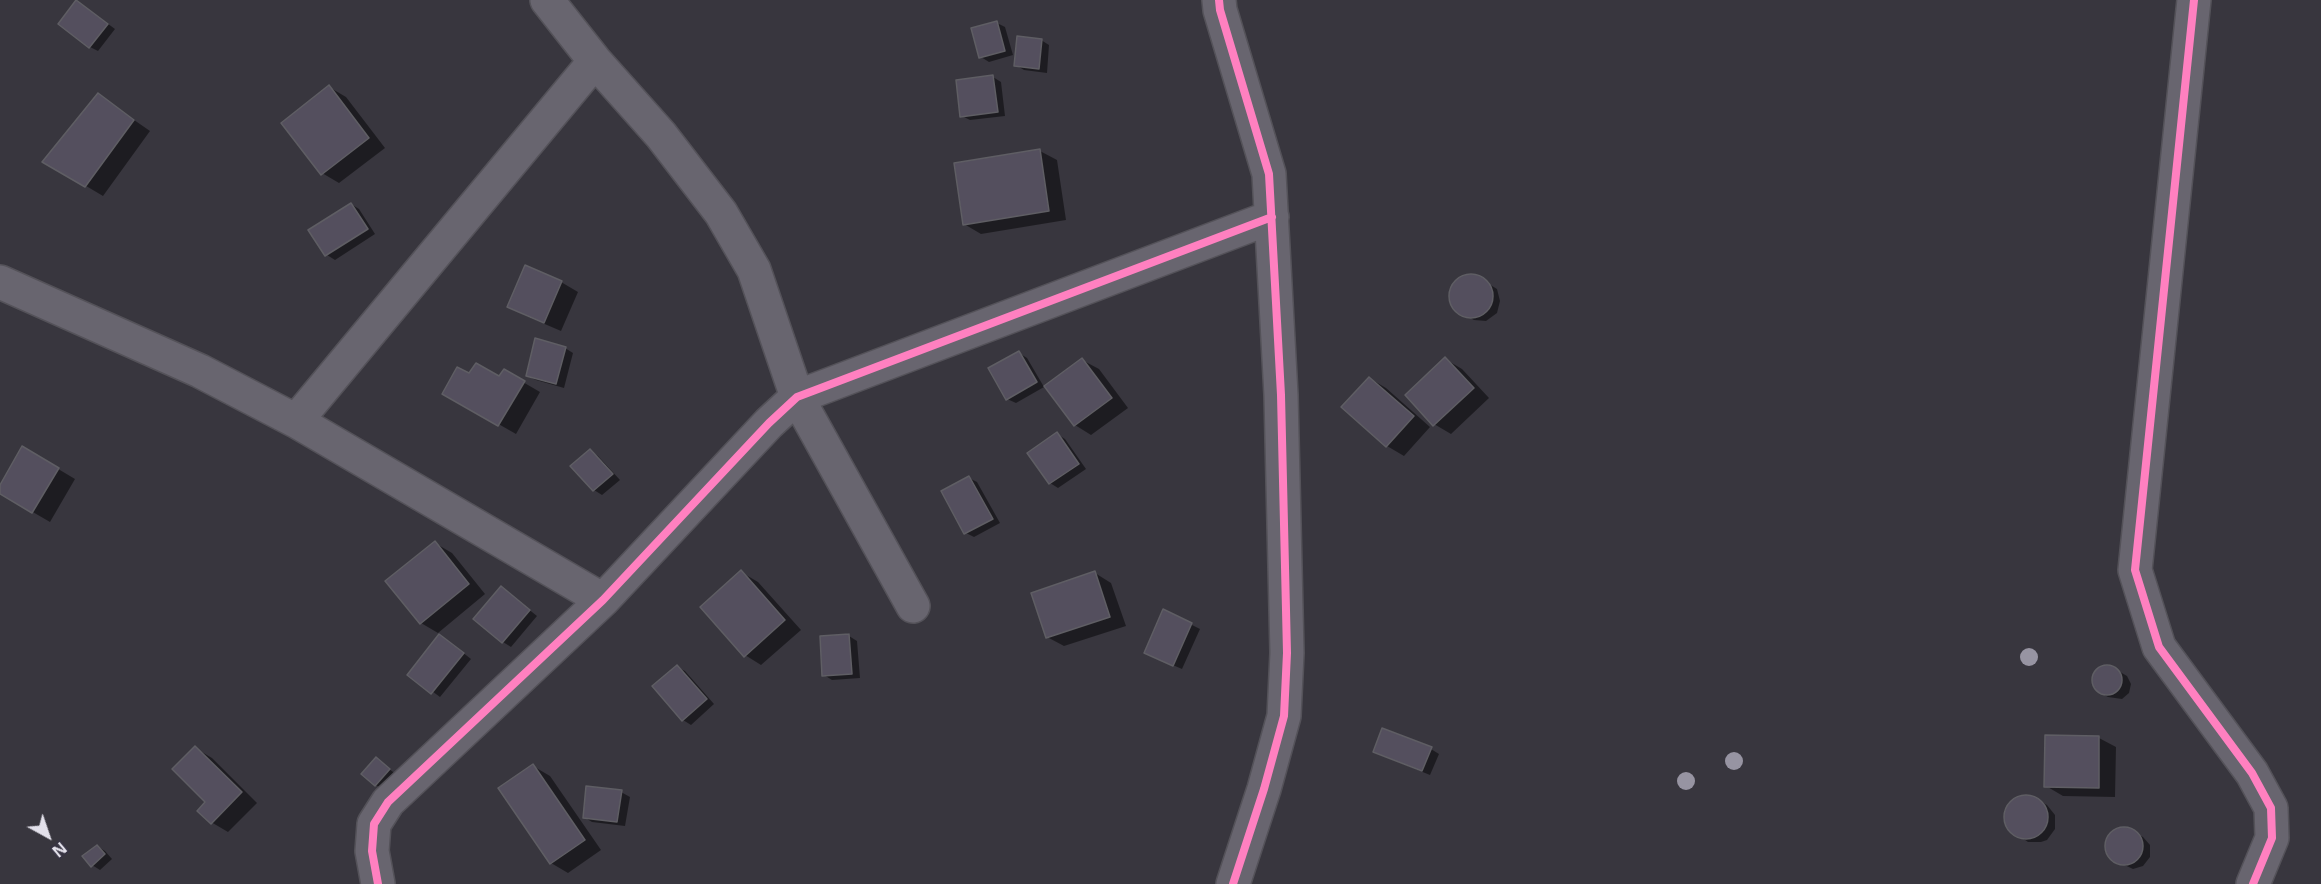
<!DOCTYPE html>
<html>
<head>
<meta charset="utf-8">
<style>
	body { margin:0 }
	#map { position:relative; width:2321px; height:884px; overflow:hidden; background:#38363e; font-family:"Open Sans",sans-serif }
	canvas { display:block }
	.north { position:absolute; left:18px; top:806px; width:60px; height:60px; -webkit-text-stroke:4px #363342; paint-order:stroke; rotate:140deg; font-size:16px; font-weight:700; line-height:24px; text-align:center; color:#e3e1eb }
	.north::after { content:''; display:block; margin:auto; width:21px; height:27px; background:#e3e1eb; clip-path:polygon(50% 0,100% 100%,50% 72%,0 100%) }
</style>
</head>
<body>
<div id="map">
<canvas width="2321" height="884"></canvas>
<div class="north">N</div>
</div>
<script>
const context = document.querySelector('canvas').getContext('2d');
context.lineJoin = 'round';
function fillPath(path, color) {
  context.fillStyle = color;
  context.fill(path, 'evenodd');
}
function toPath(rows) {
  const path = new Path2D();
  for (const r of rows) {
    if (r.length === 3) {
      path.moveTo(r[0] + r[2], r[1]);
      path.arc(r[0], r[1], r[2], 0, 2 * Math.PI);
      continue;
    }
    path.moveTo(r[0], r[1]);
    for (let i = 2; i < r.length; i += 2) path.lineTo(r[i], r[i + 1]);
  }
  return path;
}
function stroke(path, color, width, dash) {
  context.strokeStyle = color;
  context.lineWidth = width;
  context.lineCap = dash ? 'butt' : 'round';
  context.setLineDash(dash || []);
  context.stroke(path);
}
fillPath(toPath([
	[77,1,115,29,98,51,90,47],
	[997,23,1005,27,1013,55,989,62,981,57],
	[1041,40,1049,45,1047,73,1024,70,1016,65],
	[993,77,1001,82,1005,116,970,120,962,116],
	[329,87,346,97,385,148,339,183,322,173],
	[98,95,150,131,103,196,44,161],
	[1040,151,1057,160,1066,220,981,234,964,224],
	[351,204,359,209,375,234,335,260,327,255,311,230],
	[1476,276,1497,289,1500,301,1497,313,1486,321,1474,320,1465,315,1454,306,1450,293,1453,287,1463,277],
	[561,282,578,292,561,331,526,316,509,307],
	[565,348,573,353,564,388,536,380,527,376],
	[1019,353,1027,358,1044,387,1016,403,1007,399],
	[1445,359,1462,369,1489,398,1451,434,1434,424],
	[1082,360,1099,369,1128,408,1091,435,1075,425],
	[504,371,540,392,516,434,444,393,470,375,500,378],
	[1369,378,1386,388,1430,427,1404,456,1387,446,1343,407],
	[1057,434,1065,439,1086,469,1058,488,1050,483],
	[23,448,75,479,50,522,0,493,0,488],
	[590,451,598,456,620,480,602,495,594,490,573,466],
	[969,478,977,482,1000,523,974,537,966,533],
	[435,543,452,553,485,594,438,633,421,623],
	[741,572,758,582,801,630,761,665,745,655],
	[1095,573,1111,583,1126,626,1064,646,1047,637],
	[502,588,537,616,511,647,503,642],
	[1164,611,1200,629,1182,669,1154,657],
	[849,636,857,641,860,678,832,680,824,675],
	[448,641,471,659,440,697,409,674],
	[2110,666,2127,676,2131,684,2129,693,2122,699,2108,697,2099,692,2094,683,2095,674,2101,667],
	[677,667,685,671,714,704,691,725,683,720],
	[2099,738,2116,747,2115,797,2063,796,2046,786],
	[195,748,212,758,257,803,228,832,211,822],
	[1431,749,1439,754,1430,775,1383,756],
	[376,759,397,775,384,789,375,785],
	[533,766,550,776,601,850,568,873,551,863],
	[621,792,630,797,625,826,592,822,584,817],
	[2031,797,2047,805,2055,815,2055,829,2047,840,2041,842,2028,842,2008,828,2005,814,2007,808,2018,798],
	[2128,829,2143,837,2150,845,2150,857,2143,866,2133,869,2118,862,2110,855,2108,844,2112,834,2117,831],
	[97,846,105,851,112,859,100,870,92,865]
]), '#0007');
const building = toPath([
	[76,0,108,24,89,48,58,24,76,0],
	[997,21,1005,51,979,58,971,28,997,21],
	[1017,36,1042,39,1039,69,1014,66,1017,36],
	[993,75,998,112,960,117,956,80,993,75],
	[329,85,369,138,321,175,281,123,329,85],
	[98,93,134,120,85,187,42,162,98,93],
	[1040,149,1049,211,963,225,954,163,1040,149],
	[351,203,368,229,325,256,308,230,351,203],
	[525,265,562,281,544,323,507,307,525,265],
	[1471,296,22],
	[535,338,566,347,556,384,526,376,535,338],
	[1019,351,1037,382,1006,400,988,368,1019,351],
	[1445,357,1474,388,1433,426,1405,395,1445,357],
	[1082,358,1112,398,1074,426,1044,386,1082,358],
	[476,363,499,376,504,369,525,381,498,426,442,394,457,367,469,373,476,363],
	[1369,377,1414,416,1386,447,1341,407,1369,377],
	[1057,432,1079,464,1049,484,1027,453,1057,432],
	[22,446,59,468,32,513,0,494,0,485,22,446],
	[590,449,613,474,593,491,570,466,590,449],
	[969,476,993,519,964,534,941,491,969,476],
	[435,541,469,584,420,624,385,581,435,541],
	[741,570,785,620,744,657,700,607,741,570],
	[1095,571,1110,617,1046,638,1031,593,1095,571],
	[501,586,530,610,502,643,473,619,501,586],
	[1163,609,1192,623,1173,666,1144,653,1163,609],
	[439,634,464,653,431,694,407,675,439,634],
	[849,634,852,674,822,676,820,636,849,634],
	[2107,680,15],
	[677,665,707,699,682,721,652,686,677,665],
	[1382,728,1432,747,1422,771,1373,752,1382,728],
	[2045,735,2099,736,2099,788,2044,787,2045,735],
	[195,746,242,792,211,824,197,811,205,802,172,769,195,746],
	[376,757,390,769,375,786,361,774,376,757],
	[533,764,585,840,550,864,498,788,533,764],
	[586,786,622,790,617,822,583,818,586,786],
	[2026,817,22],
	[2124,846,19],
	[97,845,105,854,91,867,82,856,97,845]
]);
fillPath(building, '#544f5e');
stroke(building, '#5f5e64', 1.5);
const minor = toPath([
	[547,0,595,61,661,135,721,213,754,270,797,397,913,606],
	[1219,0,1220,10,1269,174,1281,395,1287,653,1284,716,1264,789,1233,884],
	[2194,0,2135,570,2159,647,2252,773,2271,808,2272,838,2253,884],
	[0,282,200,371,296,421,603,600],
	[296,421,595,61],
	[378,884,372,851,374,824,388,802,603,600,769,423,797,397,1272,217]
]);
stroke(minor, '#545259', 36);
stroke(minor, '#68656f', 33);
stroke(toPath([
	[1219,0,1220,10,1269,174,1281,395,1287,653,1284,716,1264,789,1233,884],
	[2194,0,2135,570,2159,647,2252,773,2271,808,2272,838,2253,884],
	[378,884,372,851,374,824,388,802,603,600,769,423,797,397,1272,217]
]), '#ff80c0', 8);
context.fillStyle = '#9794a2';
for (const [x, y] of [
	[2029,657],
	[1734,761],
	[1686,781]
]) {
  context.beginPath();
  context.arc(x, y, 9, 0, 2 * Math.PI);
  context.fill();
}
</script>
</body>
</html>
